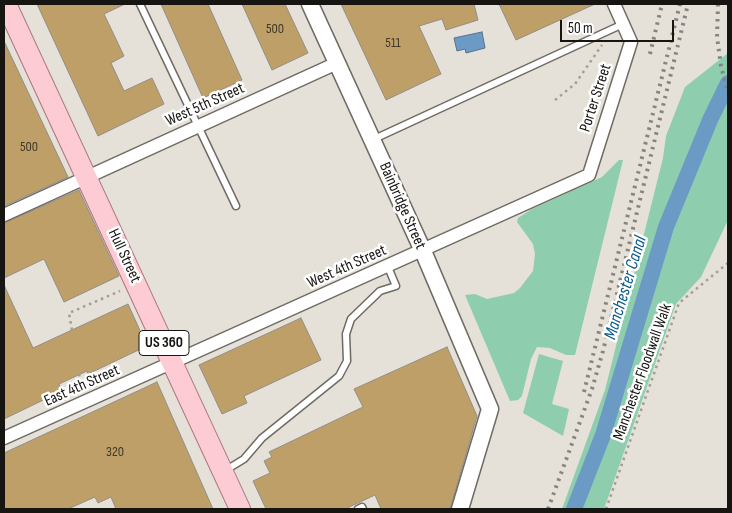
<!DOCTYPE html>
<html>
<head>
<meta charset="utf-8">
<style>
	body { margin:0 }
	#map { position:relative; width:732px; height:513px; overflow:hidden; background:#e5e0d8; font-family:"Sofia Sans Condensed",sans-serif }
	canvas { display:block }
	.frame { position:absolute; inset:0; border:5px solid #161512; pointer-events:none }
	.scale { position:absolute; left:560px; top:20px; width:114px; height:22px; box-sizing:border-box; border:2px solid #161512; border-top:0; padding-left:6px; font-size:15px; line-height:18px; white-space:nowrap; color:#161512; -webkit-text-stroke:4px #fff; paint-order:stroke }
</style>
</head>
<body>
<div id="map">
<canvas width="732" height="513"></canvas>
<div class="frame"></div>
<div class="scale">50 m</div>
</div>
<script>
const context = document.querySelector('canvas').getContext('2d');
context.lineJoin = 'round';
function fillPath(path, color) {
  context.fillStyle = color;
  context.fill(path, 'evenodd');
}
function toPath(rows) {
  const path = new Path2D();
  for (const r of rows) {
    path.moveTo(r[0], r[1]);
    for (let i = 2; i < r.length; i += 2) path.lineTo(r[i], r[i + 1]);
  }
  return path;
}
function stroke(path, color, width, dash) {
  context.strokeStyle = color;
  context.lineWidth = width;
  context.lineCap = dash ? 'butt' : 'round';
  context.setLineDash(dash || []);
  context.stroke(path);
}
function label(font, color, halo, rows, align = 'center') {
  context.font = font + ' "Sofia Sans Condensed",sans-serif';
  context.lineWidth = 5;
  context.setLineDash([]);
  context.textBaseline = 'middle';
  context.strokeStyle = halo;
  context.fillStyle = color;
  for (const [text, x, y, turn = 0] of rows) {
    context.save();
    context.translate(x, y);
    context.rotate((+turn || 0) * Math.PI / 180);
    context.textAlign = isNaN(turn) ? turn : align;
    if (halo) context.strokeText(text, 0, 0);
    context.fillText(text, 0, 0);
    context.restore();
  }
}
fillPath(toPath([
	[728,53,728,220,701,277,676,304,604,509,562,509,605,390,663,158,666,136,685,87],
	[619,160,623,160,575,355,566,355,550,348,537,347,531,359,522,396,518,400,510,401,465,295,475,294,487,299,514,293,520,288,533,271,535,254,533,244,517,222,518,218,532,209,602,177],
	[539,354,563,361,552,404,569,409,563,436,523,413]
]), '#8eceaf');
const water = toPath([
	[482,32,485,48,466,53,465,49,457,51,454,38,482,32]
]);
fillPath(water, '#6b9bc5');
stroke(water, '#52738f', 1);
stroke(toPath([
	[574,509,603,435,666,227,710,120,728,83]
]), '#6b9bc5', 16);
const building = toPath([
	[37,4,125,4,104,14,124,56,111,63,124,91,152,78,164,104,98,136,37,4],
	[161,4,208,4,242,80,203,98,161,4],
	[242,4,285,4,308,53,272,70,242,4],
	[341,4,474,4,478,20,446,30,442,19,419,26,441,74,386,100,341,4],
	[499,4,595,4,516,40,499,4],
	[4,41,68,177,4,206,4,41],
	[79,190,119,276,64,302,44,259,4,278,4,223,79,190],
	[4,285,33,348,128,304,147,346,88,374,87,371,59,384,62,391,4,419,4,285],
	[301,318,321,360,244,396,247,403,222,414,199,365,301,318],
	[447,347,477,416,450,509,381,509,375,495,345,509,266,509,253,481,270,473,264,461,272,457,269,452,363,407,354,389,447,347],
	[157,382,213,509,116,509,111,497,98,503,95,497,68,509,4,509,4,453,157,382]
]);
fillPath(building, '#be9f68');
stroke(building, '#928e86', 1);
const service = toPath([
	[140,4,236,206],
	[372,140,623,24],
	[226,470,244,459,262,438,339,376,347,361,346,334,351,319,380,291,396,286,388,267],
	[358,509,362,507,363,509]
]);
const minor = toPath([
	[4,215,337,63],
	[4,438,589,175,631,42,614,4]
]);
const tertiary = toPath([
	[310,4,423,251,490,409,460,509]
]);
const primary = toPath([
	[6,4,240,509]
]);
stroke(service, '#6f6b64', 9);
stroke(minor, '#6f6b64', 15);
stroke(tertiary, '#6f6b64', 19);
stroke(primary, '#ab757d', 22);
stroke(toPath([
	[555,100,575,84,602,45],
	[72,330,69,313,120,291],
	[79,374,82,386],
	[606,509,679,303,728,263]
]), '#a19e97', 2.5, [2.5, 4]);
stroke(service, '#fff', 6);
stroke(minor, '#fff', 12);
stroke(tertiary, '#fff', 16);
stroke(primary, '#fdcbd4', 20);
stroke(toPath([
	[718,4,717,37,721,66,728,93],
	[650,54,662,4],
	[584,392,680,4],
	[548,509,592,389,603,351,688,4]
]), '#87847e', 4, [2.5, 5]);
label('14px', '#403828', null, [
	["500",275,29],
	["511",393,43],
	["500",29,147],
	["320",115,452]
]);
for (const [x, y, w] of [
	[164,343,50]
]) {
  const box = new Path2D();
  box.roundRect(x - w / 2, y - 12.5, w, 25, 4);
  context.fillStyle = '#fff';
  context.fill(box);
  stroke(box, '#161512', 1);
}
label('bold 15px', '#161512', null, [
	["US 360",164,343]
]);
label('16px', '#161512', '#fff', [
	["Porter Street",596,98,-72],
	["West 5th Street",205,105,-24],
	["Bainbridge Street",402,206,66],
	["Hull Street",124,256,65],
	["West 4th Street",347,267,-24],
	["Manchester Floodwall Walk",643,372,-70],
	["East 4th Street",82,386,-24]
]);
label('italic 18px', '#08598e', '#fff', [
	["Manchester Canal",626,288,-73]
]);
</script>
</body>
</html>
